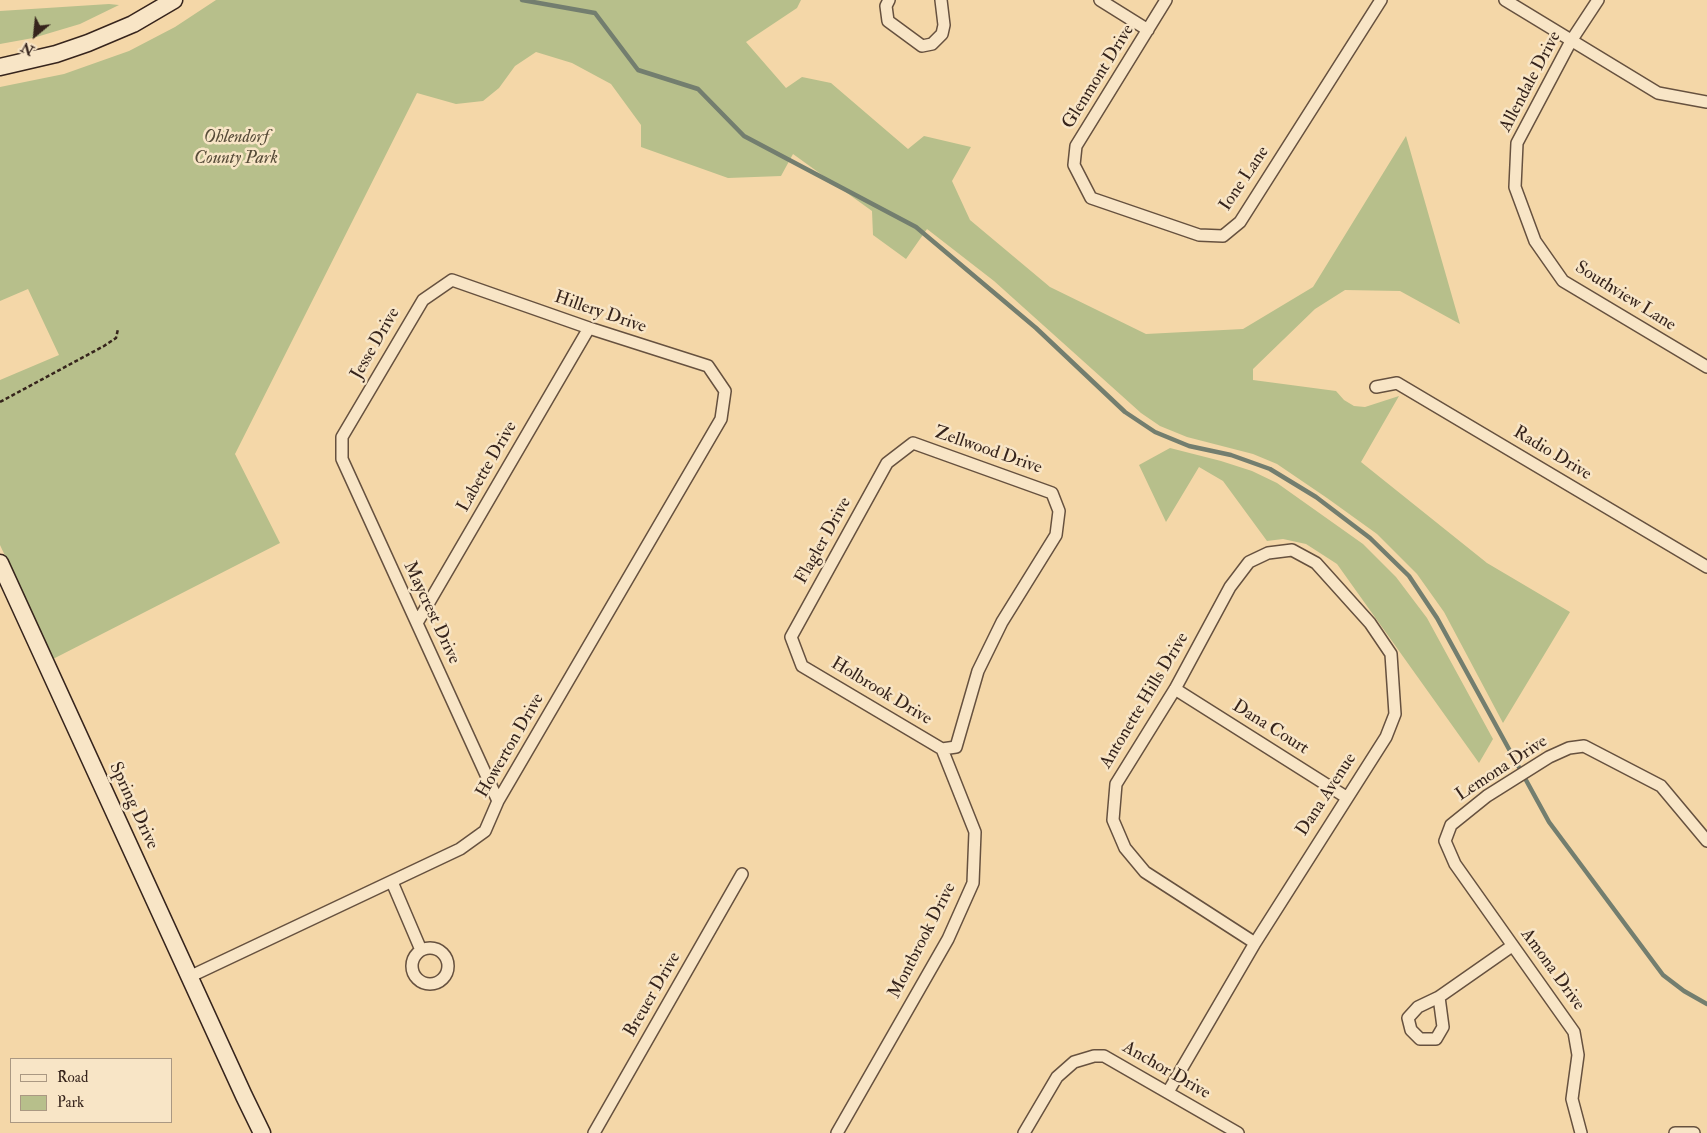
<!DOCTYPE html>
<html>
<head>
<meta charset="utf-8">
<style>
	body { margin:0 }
	#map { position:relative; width:1707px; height:1133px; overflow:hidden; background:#f4d7a8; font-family:"IM FELL Double Pica",serif }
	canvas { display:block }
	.legend { position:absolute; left:10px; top:1058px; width:162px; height:65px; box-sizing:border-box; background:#f8e5c6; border:1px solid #aa9882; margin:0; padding:6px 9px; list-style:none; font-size:15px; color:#36241c }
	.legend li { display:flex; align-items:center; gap:10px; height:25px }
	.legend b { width:25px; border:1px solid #aa9882 }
	.north { position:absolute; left:10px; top:10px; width:50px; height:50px; -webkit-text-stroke:4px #f8e5c6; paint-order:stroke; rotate:208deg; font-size:14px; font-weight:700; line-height:20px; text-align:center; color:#36241c }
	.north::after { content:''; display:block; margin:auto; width:18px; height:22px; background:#36241c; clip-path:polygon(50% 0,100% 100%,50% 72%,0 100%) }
</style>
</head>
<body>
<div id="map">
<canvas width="1707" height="1133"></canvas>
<ul class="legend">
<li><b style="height:6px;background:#f8e5c6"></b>Road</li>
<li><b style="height:14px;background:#b7bf8b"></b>Park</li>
</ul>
<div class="north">N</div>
</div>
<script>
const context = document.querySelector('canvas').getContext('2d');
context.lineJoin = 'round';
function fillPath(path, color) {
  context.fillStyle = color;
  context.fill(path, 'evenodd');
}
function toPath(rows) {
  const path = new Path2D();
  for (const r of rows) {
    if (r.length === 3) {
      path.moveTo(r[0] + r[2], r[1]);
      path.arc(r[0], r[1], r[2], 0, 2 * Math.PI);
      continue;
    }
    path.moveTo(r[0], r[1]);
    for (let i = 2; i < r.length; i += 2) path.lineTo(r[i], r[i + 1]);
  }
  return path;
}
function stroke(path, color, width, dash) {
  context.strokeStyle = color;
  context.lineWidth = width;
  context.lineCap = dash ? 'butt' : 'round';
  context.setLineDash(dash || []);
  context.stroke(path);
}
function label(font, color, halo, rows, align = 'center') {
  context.font = font + ' "IM FELL Double Pica",serif';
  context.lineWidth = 5;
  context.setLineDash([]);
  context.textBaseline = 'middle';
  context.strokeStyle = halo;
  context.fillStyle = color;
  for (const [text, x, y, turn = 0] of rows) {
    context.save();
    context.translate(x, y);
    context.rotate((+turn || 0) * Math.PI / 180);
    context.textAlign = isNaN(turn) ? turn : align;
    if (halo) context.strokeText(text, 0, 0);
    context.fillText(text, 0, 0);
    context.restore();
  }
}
fillPath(toPath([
	[216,0,801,0,797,8,746,42,786,88,802,77,831,83,908,149,924,136,971,147,952,181,970,220,1050,287,1146,334,1243,329,1313,287,1406,136,1460,324,1400,291,1345,290,1315,309,1253,369,1253,380,1336,391,1344,400,1354,406,1365,407,1399,396,1361,462,1487,563,1570,612,1503,723,1444,612,1417,574,1377,534,1327,498,1277,464,1253,454,1187,437,1160,426,1141,413,994,281,927,229,906,259,873,235,872,211,793,154,781,176,728,178,641,147,641,125,611,84,572,63,536,52,515,66,499,88,483,101,456,104,417,93,235,454,280,543,53,659,0,545,0,380,59,355,28,289,0,301,0,87,64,74,129,51,175,27],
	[109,4,119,5,80,24,33,38,0,44,0,11],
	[1170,448,1221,461,1252,471,1277,483,1363,544,1396,577,1427,618,1493,739,1479,763,1337,564,1306,544,1283,539,1267,541,1223,481,1199,467,1166,522,1139,465]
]), '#b7bf8b');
stroke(toPath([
	[522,0,595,13,638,70,698,89,744,136,916,227,1036,328,1125,412,1155,432,1189,446,1231,455,1270,469,1316,497,1370,538,1409,576,1437,618,1549,822,1663,975,1684,991,1707,1004]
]), '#737e6f', 4.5);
const street = toPath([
	[889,0,886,6,888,21,922,46,932,44,942,34,944,25,941,0],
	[1100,0,1148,30],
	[1166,0,1076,146,1074,165,1091,198,1199,235,1223,236,1240,222,1381,0],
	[1505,0,1658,93,1707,102],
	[1598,0,1571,41,1517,143,1515,187,1535,241,1563,281,1707,367],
	[1376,387,1397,383,1707,567],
	[417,623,589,328],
	[1175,689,1346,797],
	[392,882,421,950],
	[430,966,18],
	[189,977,460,849,485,831,498,801,721,419,725,391,708,366,589,328,452,280,423,300,342,437,342,459,498,801],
	[1439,997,1443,1027,1436,1039,1420,1039,1411,1030,1408,1018,1418,1007,1439,997,1512,946],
	[1168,1092,1255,943,1386,737,1395,714,1391,654,1370,623,1316,563,1292,550,1268,553,1249,562,1230,587,1175,689,1116,784,1113,820,1125,848,1145,872,1255,943],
	[594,1133,742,874],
	[837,1133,948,939,973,883,975,832,942,749,956,747,978,671,1002,622,1056,535,1059,511,1052,493,913,443,887,463,791,637,802,666,942,749],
	[1024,1133,1057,1077,1074,1062,1094,1056,1104,1056,1238,1133],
	[1581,1133,1572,1099,1578,1055,1574,1032,1455,864,1445,841,1451,825,1487,796,1549,757,1569,748,1584,746,1661,786,1707,841],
	[1675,1133,1694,1133]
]);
const secondary = toPath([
	[0,67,56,54,88,43,133,24,174,0],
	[0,563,244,1096,262,1133]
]);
stroke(street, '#66513f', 14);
stroke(secondary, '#36241c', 19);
stroke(toPath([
	[0,402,104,346,116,338,118,329]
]), '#36241c', 2.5, [4, 2.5]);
stroke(street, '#f8e5c6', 11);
stroke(secondary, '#f8e5c6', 16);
label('18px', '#36241c', '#f8e5c6', [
	["Glenmont Drive",1099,77,-58],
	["Allendale Drive",1531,82,-62],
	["Ione Lane",1245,179,-56],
	["Southview Lane",1625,297,32],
	["Hillery Drive",600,313,19],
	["Jesse Drive",376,344,-60],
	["Zellwood Drive",988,451,19],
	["Radio Drive",1552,454,31],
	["Labette Drive",488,467,-60],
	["Flagler Drive",824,541,-61],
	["Maycrest Drive",431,613,65],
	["Holbrook Drive",881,692,31],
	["Antonette Hills Drive",1145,701,-59],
	["Dana Court",1270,728,32],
	["Howerton Drive",511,746,-60],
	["Lemona Drive",1502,769,-33],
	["Dana Avenue",1327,795,-57],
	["Spring Drive",133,806,65],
	["Montbrook Drive",923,941,-63],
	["Amona Drive",1552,970,54],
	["Breuer Drive",653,995,-60],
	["Anchor Drive",1166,1071,30]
]);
label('italic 18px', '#564b38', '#f8e5c6', [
	["Ohlendorf",236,138],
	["County Park",236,159]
]);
</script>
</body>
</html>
